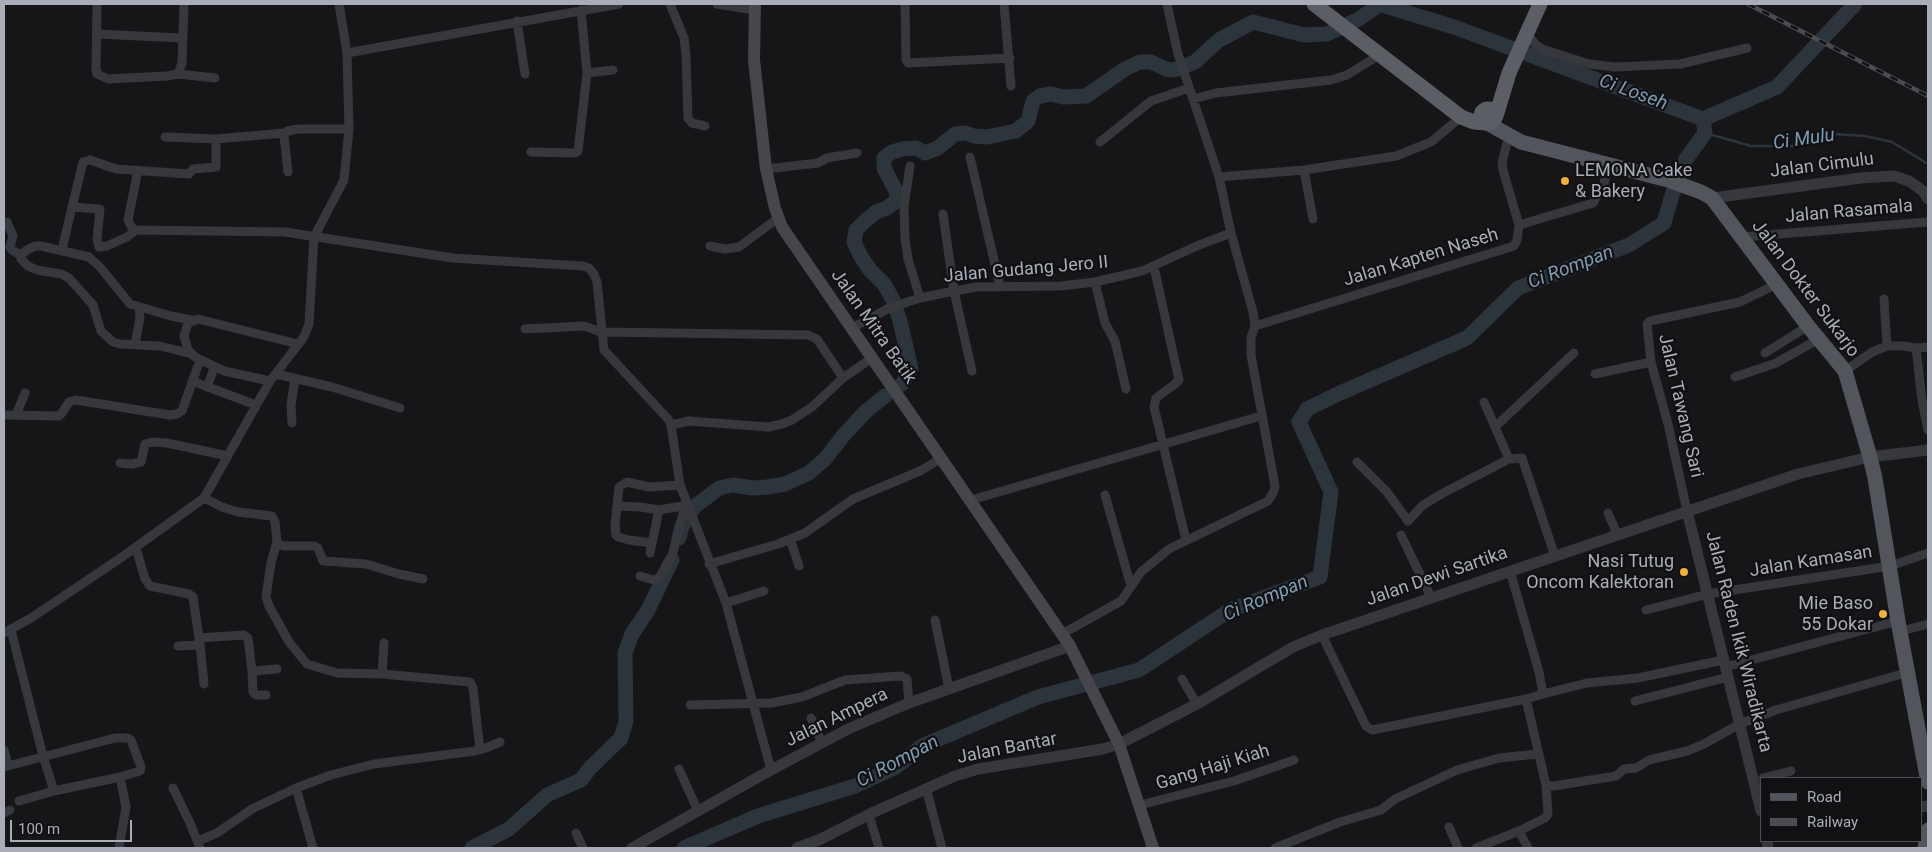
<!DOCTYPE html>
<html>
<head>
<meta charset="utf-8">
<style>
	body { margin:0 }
	#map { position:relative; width:1932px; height:852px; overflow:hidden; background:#161618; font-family:Roboto,sans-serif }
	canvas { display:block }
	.frame { position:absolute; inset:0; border:5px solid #a8adb8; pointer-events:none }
	.legend { position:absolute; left:1760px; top:777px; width:162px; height:65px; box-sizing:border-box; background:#111113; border:1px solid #4d4f55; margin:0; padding:6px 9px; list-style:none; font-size:15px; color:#a8adb8 }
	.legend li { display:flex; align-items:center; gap:10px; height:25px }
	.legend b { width:25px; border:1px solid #4d4f55 }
	.scale { position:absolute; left:10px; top:820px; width:122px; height:22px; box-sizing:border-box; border:2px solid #a8adb8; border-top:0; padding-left:6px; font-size:15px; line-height:18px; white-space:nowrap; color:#a8adb8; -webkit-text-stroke:4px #111113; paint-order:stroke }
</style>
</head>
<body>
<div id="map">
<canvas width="1932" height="852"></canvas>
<div class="frame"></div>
<ul class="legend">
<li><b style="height:6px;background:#53555c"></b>Road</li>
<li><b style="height:6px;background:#4a4c52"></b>Railway</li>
</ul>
<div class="scale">100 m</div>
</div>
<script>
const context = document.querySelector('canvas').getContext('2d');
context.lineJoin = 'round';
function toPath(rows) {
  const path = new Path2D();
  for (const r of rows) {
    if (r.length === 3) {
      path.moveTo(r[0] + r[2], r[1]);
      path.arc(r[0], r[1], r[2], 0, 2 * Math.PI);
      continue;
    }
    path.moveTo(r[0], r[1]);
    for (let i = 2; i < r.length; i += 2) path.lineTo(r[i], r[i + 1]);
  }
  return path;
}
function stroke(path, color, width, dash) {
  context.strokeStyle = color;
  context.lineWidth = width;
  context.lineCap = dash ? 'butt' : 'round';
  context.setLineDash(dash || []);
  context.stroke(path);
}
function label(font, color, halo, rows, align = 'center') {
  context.font = font + ' Roboto,sans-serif';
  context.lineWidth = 4.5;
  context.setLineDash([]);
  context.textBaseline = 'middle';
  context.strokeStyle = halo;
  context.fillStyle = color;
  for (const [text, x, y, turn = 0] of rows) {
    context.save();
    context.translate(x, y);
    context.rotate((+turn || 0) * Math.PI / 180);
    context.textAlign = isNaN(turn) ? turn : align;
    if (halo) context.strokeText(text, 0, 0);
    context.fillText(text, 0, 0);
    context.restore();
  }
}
stroke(toPath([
	[1705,133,1751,146,1792,146,1834,134,1865,136,1892,142,1928,164]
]), '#2c353c', 2.5);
stroke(toPath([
	[1379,4,1454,27,1703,119,1777,87,1855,4],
	[902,384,911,369,900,321,893,300,884,284,870,270,860,255,854,242,856,230,865,221,876,212,887,208,896,201,897,193,884,168,884,158,892,152,903,149,916,148,925,153,938,148,955,134,965,133,974,136,987,137,1016,131,1028,121,1033,101,1040,96,1051,94,1063,97,1086,96,1125,69,1140,62,1151,62,1166,69,1174,70,1195,62,1219,40,1253,22,1304,35,1327,34,1359,19,1380,4],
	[679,538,682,526,694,507,719,488,733,485,753,488,768,487,785,484,809,473,826,458,843,436,865,412,885,396],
	[472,848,509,829,547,795,581,780,590,768,621,738,626,721,625,653,632,634,648,610,672,560],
	[684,848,758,816,855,786,896,767,922,746,1038,697,1139,670,1230,610,1320,577,1331,492,1299,422,1307,409,1340,393,1467,338,1518,288,1629,245,1664,223,1672,195,1686,159,1705,133,1703,119]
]), '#2c353c', 15);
stroke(toPath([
	[97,4,96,69,97,74,108,79,167,76,178,74,182,63,184,4],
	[670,4,684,38,686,55,688,118,692,123,705,126],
	[717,4,754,10],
	[905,4,906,60,908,63,1010,58],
	[1004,4,1011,86],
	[517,21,525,74],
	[1527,33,1535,44,1542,49,1589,64,1615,67,1680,64,1747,48],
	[97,34,182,38],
	[347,53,619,4],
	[587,73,613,70],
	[178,74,215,78],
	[1193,99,1216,93,1331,80,1347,75,1381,54],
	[165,137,216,139,285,133],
	[1100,142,1151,101,1189,88],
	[531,152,575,153,578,151,587,73,581,10],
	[970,157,1000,286],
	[910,166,904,206,905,239,908,259,920,298],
	[766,169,818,163,827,158,857,153],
	[138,170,128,220,132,228,136,230,285,232,453,258,583,266,589,268,594,274,597,282,604,350,668,419,671,425,680,485,726,603,771,770],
	[1304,170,1313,219],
	[288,172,284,136,287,131,298,129,349,129],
	[1219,177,1304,170,1396,156,1431,142,1461,117],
	[72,207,100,209,97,239,99,247,107,246,127,237,136,230],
	[943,214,954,291,972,371],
	[7,222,13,236,10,247,12,250,21,255],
	[1519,225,1593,203,1604,183,1609,164],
	[1742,237,1928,222],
	[710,246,725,249,739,247,778,218],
	[62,249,83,162,90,160,116,169,189,174,193,169,216,167,216,139],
	[1154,267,1179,380,1175,384,1156,398,1154,407,1186,540],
	[1095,282,1105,323,1115,341,1126,389],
	[1884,299,1887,346],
	[1255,326,1514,246,1517,240,1519,225,1503,170,1502,163,1509,135],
	[852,328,889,308,920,298,954,291,977,287,1061,286,1095,282,1142,271,1199,245,1231,233],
	[525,329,584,326,601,332,808,335,817,339,843,378],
	[135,344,140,318,139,307],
	[1916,348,1922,400,1928,430],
	[1765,353,1808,326],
	[192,354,160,346,120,344,113,342,101,331,93,305,69,278,61,274,37,270,28,266,21,259,21,255,27,250,35,246,41,246,89,257,100,267,130,304,171,316,192,320],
	[1845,371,1872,352,1887,346,1903,346,1916,348,1928,347],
	[276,374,332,387,400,408],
	[1595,374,1651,362],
	[1735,377,1776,363,1819,339],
	[192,381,256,405],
	[270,381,224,371,195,357,188,350,184,336,188,323,198,319,298,344],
	[207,387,214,368],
	[1484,402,1495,427,1574,353],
	[4,415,59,416,62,413,69,402,76,400,170,415,177,414,182,411,200,360],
	[16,415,25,393],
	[292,423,291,405,295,378],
	[671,425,689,421,768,427,782,424,792,420,812,407,843,378,872,358],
	[1495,427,1509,459],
	[1357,462,1387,492,1408,521,1423,505,1445,492,1509,459,1522,458,1555,556],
	[120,463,132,464,141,462,145,444,152,442,167,443,228,456],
	[1105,495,1131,586],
	[204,498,222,507,238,512,272,516,275,522,277,542,278,544,284,546,314,546,318,548,323,561,366,564,399,574,423,579],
	[971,500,1261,416],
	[617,506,641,507,659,510,688,505],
	[1687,511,1668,424,1651,362,1647,324,1650,321,1740,302,1777,284],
	[1608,513,1618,536],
	[1401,535,1431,597],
	[790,539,799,566],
	[277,542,271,563,266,597,269,606,289,642,307,664,337,673,382,674,470,682,473,688,480,750],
	[652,543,659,510],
	[136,548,145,579,150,586,189,594,193,597,199,638,244,635,248,638,252,671,277,669],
	[650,553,652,543,629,540,618,537,616,535,615,525,619,487,627,482,649,487,680,485],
	[709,564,778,544,805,533,853,499,920,471,942,458],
	[1510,571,1539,672,1543,694,1526,699],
	[640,576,654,580,659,578,672,556,685,506],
	[726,603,764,591],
	[1646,610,1708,594,1890,566,1928,553],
	[935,620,949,689],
	[11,630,43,756,54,791],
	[1901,631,1928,624],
	[4,633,31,618,122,557,204,498,270,381,304,337,309,324,314,237,344,180,349,129,347,53,339,4],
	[1062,634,1121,601,1141,572,1169,549,1268,501,1274,491,1275,486,1251,355,1251,338,1255,326,1253,312,1231,233,1219,177,1178,54,1167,4],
	[1322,635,1366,726,1372,730,1526,699,1546,785,1548,814,1545,818,1519,831,1476,848],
	[200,645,204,684],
	[178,646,200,645,199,639],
	[1725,667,1898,621],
	[252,671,253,692,256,695,266,695],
	[382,674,384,643],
	[1182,679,1197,704],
	[1543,694,1587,683,1638,678,1723,660],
	[1635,701,1728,677],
	[690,705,771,703,802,697,845,680,901,676,907,679,909,703],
	[811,718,822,743],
	[4,750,8,765],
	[4,767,115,738,128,738,131,740,141,767,140,771,120,777,126,807,119,848],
	[679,769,698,811],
	[1763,778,1791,771],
	[1546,785,1554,786,1616,776,1624,769,1636,768,1649,760,1687,751,1702,745,1740,724,1776,710,1909,672],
	[173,788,190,823,200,848],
	[296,788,313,848],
	[926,788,942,848],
	[19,801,54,791,120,777],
	[1140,805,1234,781,1294,760],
	[4,813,10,810],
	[869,815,879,848],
	[1449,827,1458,848],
	[1519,831,1528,848],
	[576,833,583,848],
	[198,841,217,833,252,809,296,788,331,775,374,764,475,751,486,748,500,742],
	[1275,848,1340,822,1381,810,1395,799,1457,770,1499,758,1537,754]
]), '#37383d', 9);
stroke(toPath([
	[1712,198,1861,178,1894,176,1909,181,1923,191,1928,199],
	[1687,511,1761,811],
	[1921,807,1928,806],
	[1767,841,1768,848],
	[632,848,771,770,848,729,909,703,1070,646],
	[797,848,821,839,874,812,955,776,978,769,1103,749,1119,744,1197,704,1293,647,1322,635,1798,474,1870,457,1928,450]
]), '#37383d', 11);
stroke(toPath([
	[755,4,754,60,766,169,775,208,782,227,1070,646,1119,744,1153,848]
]), '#45474d', 12);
stroke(toPath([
	[1489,124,1521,142,1668,180,1701,192,1712,198,1808,326,1845,371,1870,457,1875,478,1898,621,1928,782],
	[1925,848,1928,830]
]), '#53555c', 15);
stroke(toPath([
	[1314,4,1461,117,1474,122,1486,123],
	[1488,116,7],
	[1496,116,1509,73,1540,4]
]), '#5b5e65', 15);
const rail = toPath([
	[1748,4,1928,96]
]);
stroke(rail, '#4a4c52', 4.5);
stroke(rail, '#111113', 2.5, [8]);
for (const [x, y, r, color] of [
	[1565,181,5,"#f2b134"],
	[1684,572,5,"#f2b134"],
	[1883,614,5,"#f2b134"]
]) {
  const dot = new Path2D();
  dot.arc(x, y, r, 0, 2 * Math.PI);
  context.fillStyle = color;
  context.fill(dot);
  stroke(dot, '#111113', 2);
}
label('18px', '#a8adb8', '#111113', [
	["Jalan Cimulu",1822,166,-7],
	["Jalan Rasamala",1849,212,-5],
	["Jalan Kapten Naseh",1421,258,-17],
	["Jalan Gudang Jero II",1026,270,-5],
	["Jalan Dokter Sukarjo",1805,289,53],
	["Jalan Mitra Batik",873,327,55],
	["Jalan Tawang Sari",1680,406,77],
	["Jalan Kamasan",1811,562,-9],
	["Jalan Dewi Sartika",1437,577,-19],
	["Jalan Raden Ikik Wiradikarta",1738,642,76],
	["Jalan Ampera",837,718,-26],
	["Jalan Bantar",1007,749,-11],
	["Gang Haji Kiah",1213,768,-17]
]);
label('18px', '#a8adb8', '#111113', [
	["LEMONA Cake",1575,171,"left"],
	["& Bakery",1575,192,"left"],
	["Nasi Tutug",1674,562],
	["Oncom Kalektoran",1674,583],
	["Mie Baso",1873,604],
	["55 Dokar",1873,625]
], 'right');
label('italic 19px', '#7f9bb3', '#111113', [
	["Ci Loseh",1633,93,20],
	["Ci Mulu",1804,140,-8],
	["Ci Rompan",1571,268,-21],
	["Ci Rompan",1266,599,-23],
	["Ci Rompan",898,762,-28]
]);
</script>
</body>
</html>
